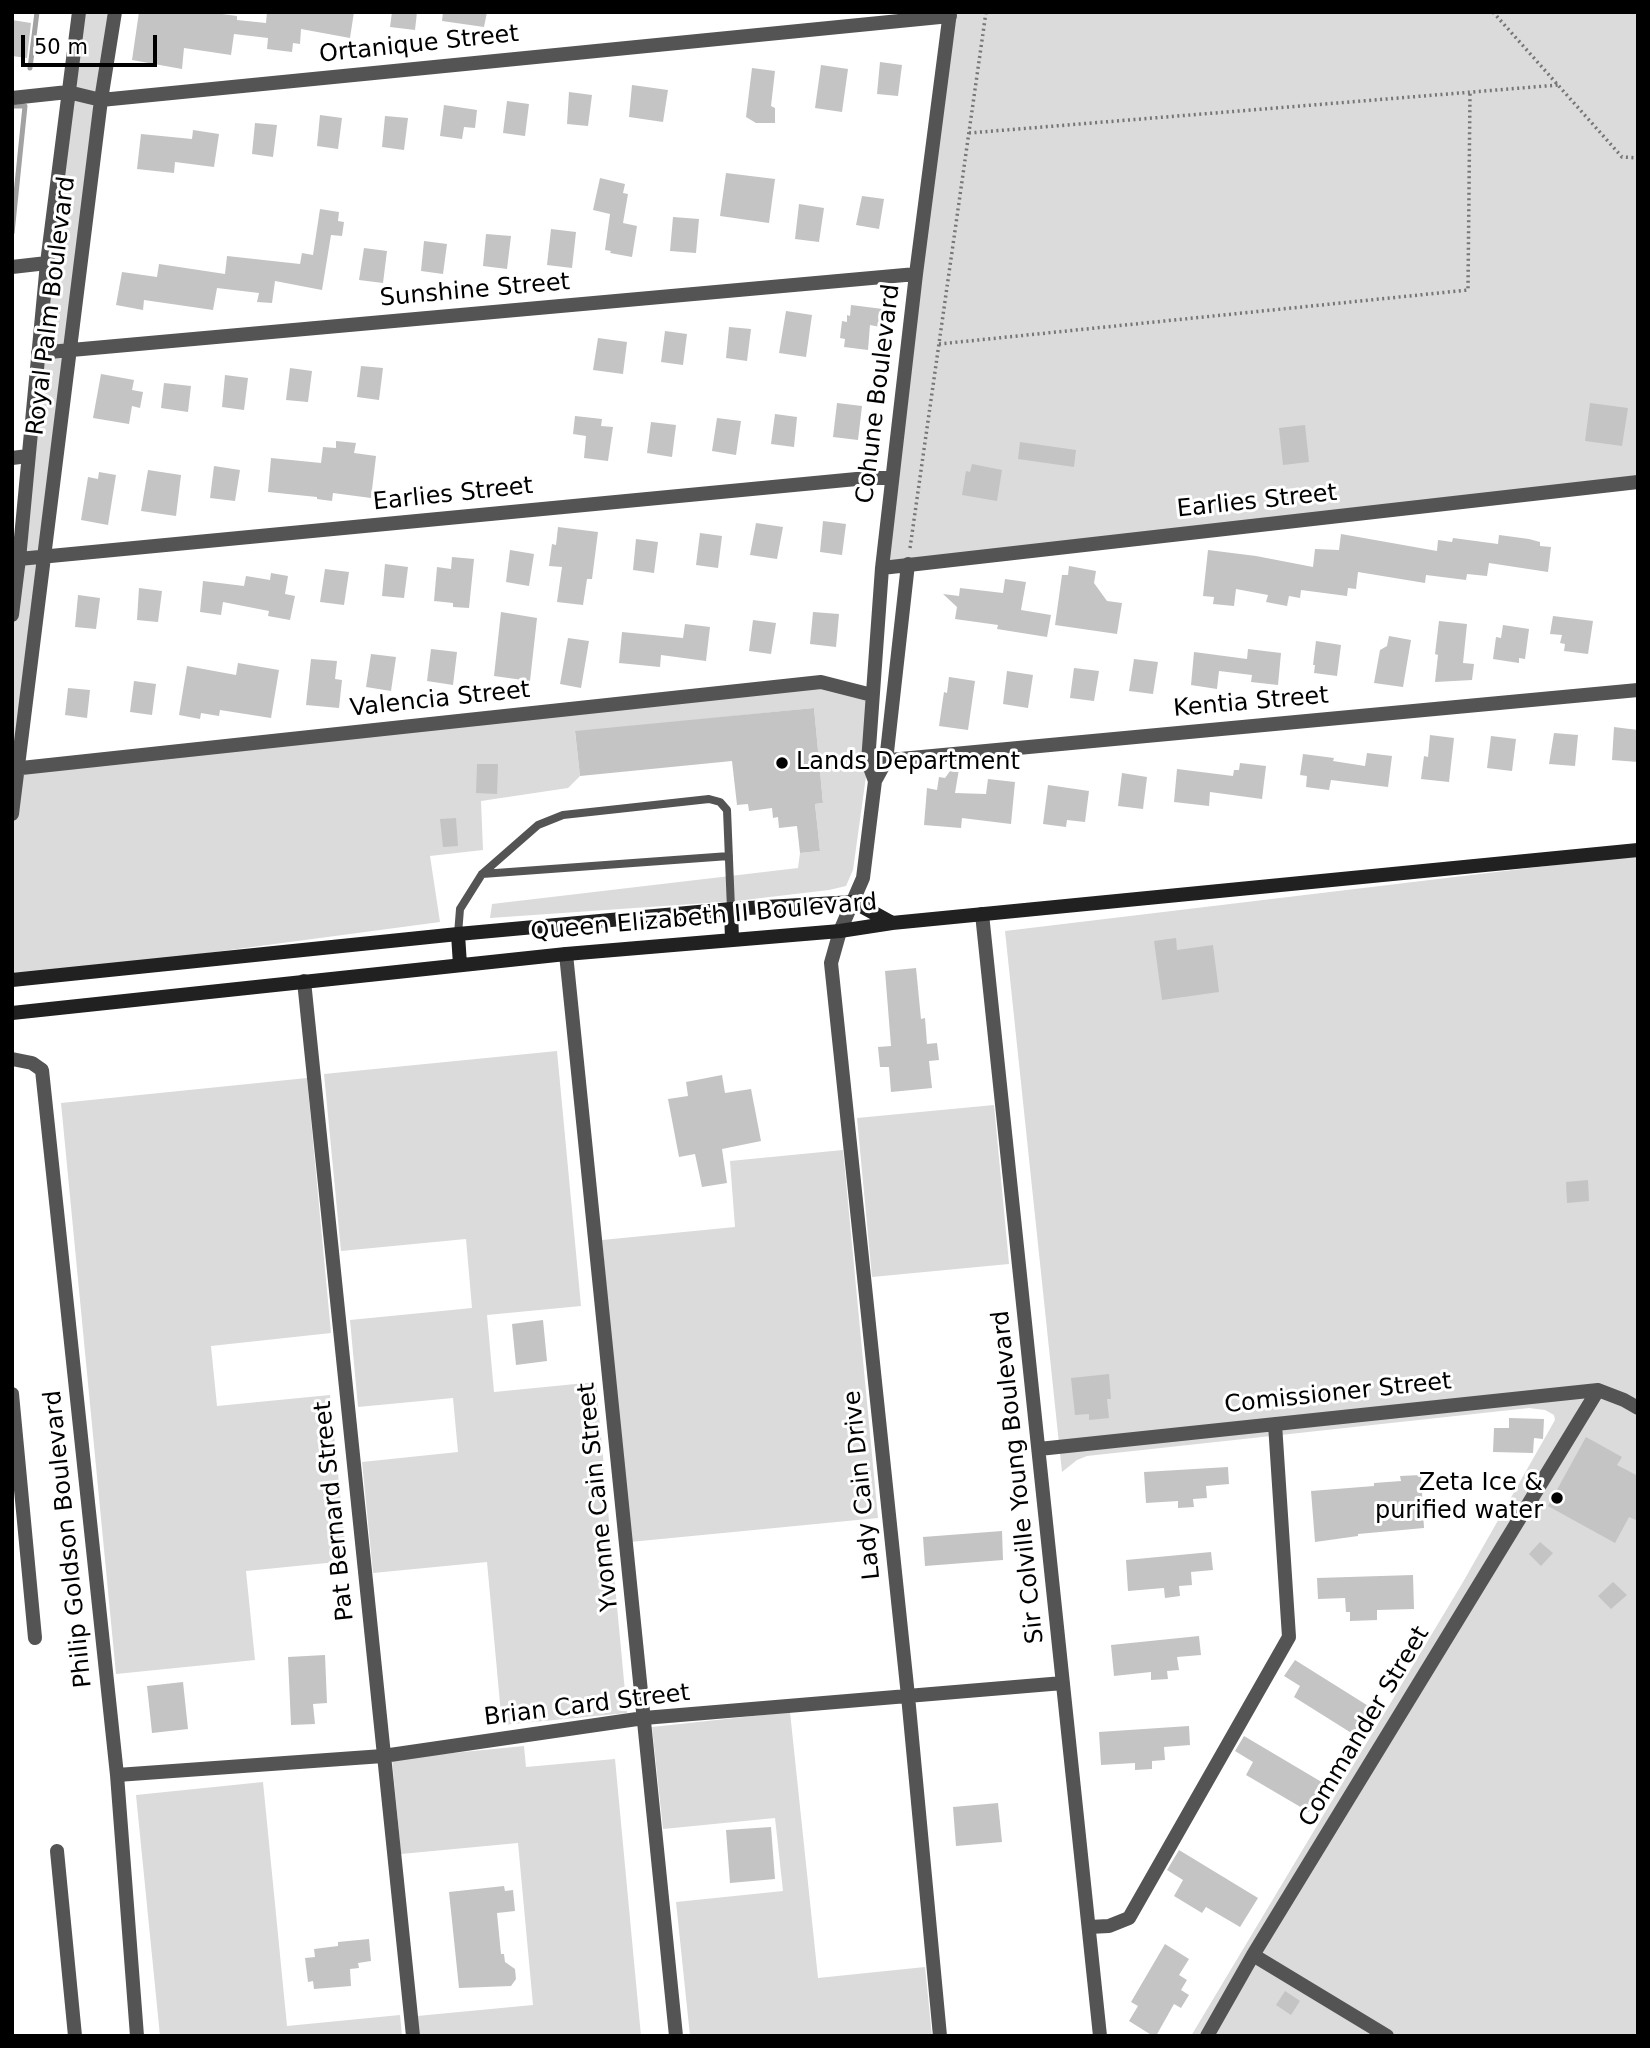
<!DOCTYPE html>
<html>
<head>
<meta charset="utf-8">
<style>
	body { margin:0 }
	#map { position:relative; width:1650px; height:2048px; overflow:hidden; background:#fff; font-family:"DejaVu Sans",sans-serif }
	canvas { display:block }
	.frame { position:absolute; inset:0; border:14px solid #000; pointer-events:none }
	.scale { position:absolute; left:21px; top:35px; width:136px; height:32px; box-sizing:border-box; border:4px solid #000; border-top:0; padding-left:9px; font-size:21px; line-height:24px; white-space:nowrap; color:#000; -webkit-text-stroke:5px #fff; paint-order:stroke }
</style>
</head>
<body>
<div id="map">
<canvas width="1650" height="2048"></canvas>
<div class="frame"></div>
<div class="scale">50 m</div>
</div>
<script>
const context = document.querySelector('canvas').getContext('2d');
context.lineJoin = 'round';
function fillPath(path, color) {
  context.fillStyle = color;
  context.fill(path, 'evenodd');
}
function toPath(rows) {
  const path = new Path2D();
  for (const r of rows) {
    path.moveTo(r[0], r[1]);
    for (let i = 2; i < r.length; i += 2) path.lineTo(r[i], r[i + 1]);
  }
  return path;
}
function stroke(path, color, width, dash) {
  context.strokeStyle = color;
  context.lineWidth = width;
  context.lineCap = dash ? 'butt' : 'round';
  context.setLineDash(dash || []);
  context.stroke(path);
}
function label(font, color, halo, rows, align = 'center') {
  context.font = font + ' "DejaVu Sans",sans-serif';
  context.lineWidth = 6;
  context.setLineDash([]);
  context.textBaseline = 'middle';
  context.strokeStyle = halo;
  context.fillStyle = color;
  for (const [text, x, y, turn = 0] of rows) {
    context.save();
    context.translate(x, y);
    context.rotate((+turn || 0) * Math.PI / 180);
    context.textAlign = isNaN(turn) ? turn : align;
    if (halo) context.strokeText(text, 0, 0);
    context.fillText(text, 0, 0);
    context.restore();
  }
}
fillPath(toPath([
	[79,12,115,12,18,769,821,682,872,695,868,762,853,870,846,886,829,890,736,901,490,918,492,904,798,868,800,853,820,851,815,804,823,803,814,708,575,732,580,776,568,788,481,801,483,850,430,856,440,922,12,979,12,585],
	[951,12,1638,12,1638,482,882,568],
	[1638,855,1638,2036,1191,2036,1463,1582,1555,1420,1554,1415,1545,1410,1529,1408,1087,1456,1077,1460,1062,1472,1005,931],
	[557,1051,581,1306,487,1315,494,1392,596,1382,627,1713,502,1725,487,1562,373,1573,362,1462,458,1452,453,1398,358,1407,350,1320,472,1308,466,1239,341,1251,324,1074],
	[307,1078,331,1333,211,1346,217,1406,330,1395,347,1561,246,1571,255,1660,116,1674,61,1103],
	[994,1105,1009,1264,872,1277,857,1118],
	[843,1150,878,1518,630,1542,602,1240,735,1227,730,1161],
	[790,1712,818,1978,925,1967,932,2036,690,2036,676,1902,783,1891,775,1818,663,1829,652,1727],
	[524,1746,526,1767,615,1759,641,2036,419,2036,417,2016,533,2005,518,1843,401,1854,392,1759],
	[263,1782,287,2026,400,2015,402,2036,160,2036,136,1795]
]), '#dbdbdb');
stroke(toPath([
	[30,68,37,12],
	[12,106,25,106,12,233]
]), '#a2a2a2', 5);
fillPath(toPath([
	[139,12,207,12,237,16,237,20,266,23,267,12,354,12,350,38,301,29,300,44,293,43,292,52,267,49,268,38,234,34,231,55,184,48,182,69,132,60],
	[392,12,417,12,415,30,390,27],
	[443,12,487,12,484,27,442,21],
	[12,20,31,23,27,58,12,56],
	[880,62,902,65,898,96,877,94],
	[821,65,848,69,842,112,815,108],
	[752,68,775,71,771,106,775,108,775,123,756,123,746,117],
	[632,85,668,90,663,122,629,117],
	[569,92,592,95,588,126,567,124],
	[507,101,529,104,525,136,503,133],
	[444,105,477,110,475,128,464,127,462,139,440,136],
	[320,115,342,118,338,149,317,146],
	[385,116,408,118,404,150,382,147],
	[255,123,277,125,273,157,252,154],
	[193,130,219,134,214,167,175,162,174,173,137,169,141,134,192,139],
	[726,173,775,179,769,223,720,216],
	[600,178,625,184,623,193,628,194,623,223,637,226,632,257,610,253,611,251,605,250,610,214,593,210],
	[862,196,884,199,879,229,856,225],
	[799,204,824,208,819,242,795,239],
	[320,209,339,212,338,221,344,222,342,236,331,235,322,290,275,281,272,303,257,302,259,293,217,288,213,310,144,300,143,310,116,305,122,272,157,277,159,264,225,274,227,256,300,264,302,253,313,255],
	[673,217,699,219,696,253,670,251],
	[551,229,576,232,572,268,547,265],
	[486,234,511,236,507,269,483,266],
	[424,241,447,244,443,274,421,271],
	[364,248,387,251,383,283,359,280],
	[851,305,883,309,880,327,870,325,868,350,844,347,845,339,840,338,842,321,847,322,847,315,850,316],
	[786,311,812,315,806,357,779,353],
	[729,327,751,329,747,361,726,358],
	[665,331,687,334,683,365,661,362],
	[598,338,627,342,623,374,593,370],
	[361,366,383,368,379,400,357,397],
	[290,368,312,371,308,402,286,400],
	[101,374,134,380,132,390,143,392,140,408,132,406,129,424,93,418],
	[225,375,248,378,244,410,222,407],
	[164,383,191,386,188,412,161,408],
	[837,403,862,406,858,440,833,437],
	[1590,403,1628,408,1622,446,1585,441],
	[775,414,797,417,794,447,771,444],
	[575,416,602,419,601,426,613,427,608,461,584,458,586,436,573,434],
	[717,418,741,421,736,455,712,451],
	[651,422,676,425,672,457,647,453],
	[1305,425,1309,462,1283,465,1279,428],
	[336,441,356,443,354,453,376,456,371,498,333,493,332,501,317,499,317,497,268,492,271,458,321,463,323,447,336,448],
	[1020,442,1076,450,1074,467,1018,459],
	[972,464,1002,470,997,501,962,495,966,471,970,472],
	[214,466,240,470,235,501,210,498],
	[148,470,181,475,176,516,141,511],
	[99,472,116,475,108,525,81,520,88,477,98,479],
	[823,521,846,524,842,555,820,552],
	[756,523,783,527,777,559,750,555],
	[558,527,598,532,592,579,587,579,583,605,557,602,562,567,549,566,552,544,556,545],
	[700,533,722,536,718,568,696,565],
	[1341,534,1437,551,1438,540,1452,542,1453,538,1498,544,1499,535,1529,539,1540,542,1540,546,1551,547,1548,572,1489,563,1487,576,1467,574,1466,580,1426,575,1425,583,1358,572,1356,589,1348,588,1347,596,1301,590,1300,598,1289,596,1287,606,1266,602,1268,595,1236,589,1234,606,1213,604,1214,597,1203,596,1208,550,1256,556,1313,567,1315,549,1339,550],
	[636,539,658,542,654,573,633,570],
	[510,550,534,554,529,586,506,582],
	[452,557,474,559,469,608,453,607,453,603,434,601,437,567,451,569],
	[385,564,408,567,404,598,382,596],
	[1069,566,1096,571,1094,583,1107,601,1122,603,1117,634,1055,625,1062,575,1068,575],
	[325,569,349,572,344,605,320,602],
	[271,573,288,576,285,594,295,596,290,620,268,616,269,611,223,602,221,615,200,612,203,581,244,586,246,576,270,580],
	[1005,579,1026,582,1021,610,1051,615,1047,637,997,629,998,625,955,619,957,607,943,594,959,596,960,588,1003,593],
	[139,588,162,591,158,622,137,620],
	[78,595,100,598,96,629,75,627],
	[501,612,537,618,530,681,494,676],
	[813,612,839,614,836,647,810,644],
	[1553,616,1593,621,1588,654,1564,651,1565,644,1560,643,1562,635,1550,634],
	[753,620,776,623,771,654,749,651],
	[1439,621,1467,624,1463,663,1474,664,1472,680,1435,682,1438,655,1435,654],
	[685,624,710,627,706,661,661,655,660,667,619,663,622,632,683,638],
	[1503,625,1529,629,1525,659,1519,658,1519,663,1493,659,1496,637,1501,638],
	[1389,636,1411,640,1403,687,1374,683,1380,650,1387,646],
	[568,638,589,641,581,688,560,684],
	[1316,641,1341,645,1337,676,1314,673,1315,665,1313,665],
	[431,649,457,652,453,685,427,681],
	[1248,649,1281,653,1278,685,1251,682,1252,675,1219,671,1217,689,1191,685,1194,652,1247,659],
	[371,654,396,657,391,691,366,687],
	[311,659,337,661,335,679,342,680,339,708,306,705],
	[1134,659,1158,662,1153,694,1129,691],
	[238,663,279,670,271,718,220,710,219,716,201,713,200,719,179,715,187,666,236,675],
	[1074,668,1099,671,1094,701,1070,698],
	[1007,671,1033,675,1028,708,1003,704],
	[949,677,975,681,968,730,939,726,944,692,947,693],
	[134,681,156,684,152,715,130,712],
	[68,688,90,690,87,718,65,715],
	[814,708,823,803,815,804,820,851,800,853,797,826,779,828,778,817,773,818,772,808,749,811,748,804,737,805,732,761,580,776,575,731],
	[1614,727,1638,730,1638,762,1612,760],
	[1554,733,1578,735,1575,766,1549,764],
	[1430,735,1454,738,1449,782,1421,779,1424,756,1428,757],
	[1491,736,1516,739,1512,771,1487,768],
	[1367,753,1392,756,1388,787,1331,780,1329,790,1306,787,1307,776,1300,775,1303,754,1334,758,1333,761,1365,766],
	[960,763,955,793,986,794,988,779,1015,782,1011,824,962,818,961,828,924,825,927,788,937,790,939,777,945,778,955,764],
	[1240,763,1266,766,1262,799,1210,792,1209,806,1174,802,1177,769,1233,776,1234,770,1239,770],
	[477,764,498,764,497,794,476,793],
	[1122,773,1147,777,1143,809,1118,806],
	[1048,785,1089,791,1085,822,1067,820,1066,827,1043,824],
	[456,818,458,846,443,847,440,819],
	[1176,938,1177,950,1213,945,1219,992,1162,1000,1154,941],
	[916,968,921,1019,925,1018,927,1044,937,1043,939,1060,929,1061,932,1088,891,1092,889,1067,880,1067,878,1047,891,1046,885,971],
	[722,1075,725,1093,751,1089,761,1141,722,1149,727,1183,702,1187,695,1154,679,1157,668,1099,688,1096,686,1082],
	[1588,1180,1589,1201,1567,1203,1566,1182],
	[543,1320,547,1361,516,1365,512,1324],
	[1109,1374,1111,1399,1107,1399,1109,1418,1089,1420,1089,1414,1075,1415,1071,1378],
	[1509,1418,1544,1419,1543,1439,1534,1438,1533,1453,1493,1452,1494,1428,1509,1428],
	[1586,1437,1622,1457,1617,1465,1638,1476,1638,1521,1629,1517,1615,1543,1548,1506],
	[1228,1467,1229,1484,1206,1486,1207,1498,1193,1499,1194,1507,1178,1508,1178,1501,1146,1503,1144,1472],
	[1421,1475,1424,1528,1358,1534,1358,1536,1315,1542,1311,1491,1374,1486,1374,1483,1401,1481,1400,1476],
	[1002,1531,1003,1560,925,1566,923,1537],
	[1540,1542,1553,1553,1541,1566,1529,1554],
	[1211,1552,1213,1570,1191,1572,1192,1585,1179,1586,1180,1596,1165,1598,1164,1588,1128,1591,1126,1560],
	[1413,1575,1414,1609,1377,1610,1377,1620,1350,1621,1350,1612,1346,1612,1345,1598,1318,1599,1317,1578],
	[1613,1582,1627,1595,1611,1609,1598,1596],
	[1199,1636,1201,1655,1177,1657,1179,1670,1167,1671,1168,1679,1151,1680,1151,1672,1114,1676,1111,1645],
	[325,1655,327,1703,313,1704,315,1724,291,1725,288,1657],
	[1295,1660,1370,1707,1353,1734,1294,1697,1300,1686,1284,1676],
	[183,1682,188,1729,152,1733,147,1686],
	[1189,1726,1190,1745,1164,1747,1165,1760,1152,1761,1152,1769,1135,1770,1135,1763,1101,1765,1099,1732],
	[1244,1736,1325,1784,1309,1812,1246,1775,1253,1762,1235,1751],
	[998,1803,1002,1842,956,1846,953,1807],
	[771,1827,775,1879,730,1883,726,1830],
	[1179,1850,1258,1898,1240,1927,1206,1907,1202,1913,1174,1896,1183,1880,1167,1870],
	[504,1886,505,1891,513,1890,515,1911,497,1913,501,1954,504,1954,505,1962,515,1969,516,1979,511,1986,459,1988,449,1892],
	[369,1939,371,1961,358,1963,359,1968,350,1969,351,1986,314,1989,313,1981,308,1982,305,1958,315,1957,314,1949,338,1946,338,1942],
	[1165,1944,1189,1959,1179,1975,1187,1980,1181,1990,1189,1995,1181,2008,1174,2004,1156,2036,1153,2036,1129,2021,1138,2006,1131,2002],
	[1285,1991,1300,2001,1291,2015,1276,2005]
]), '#c4c4c4');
stroke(toPath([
	[1493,12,1622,157,1638,158],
	[969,133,1558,85],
	[939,344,1468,290,1470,92],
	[910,548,986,12]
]), '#767676', 3.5, [2, 3.5]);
stroke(toPath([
	[482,874,729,856],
	[458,934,460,909,482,874,538,825,563,815,709,799,720,802,727,810,731,909]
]), '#545454', 8);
stroke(toPath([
	[12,98,68,92,101,100,950,16],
	[12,267,47,263],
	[38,353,916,274],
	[12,458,28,456],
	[19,559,867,478,891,478],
	[908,564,886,761,875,781,863,878,840,931,831,963,908,1696,940,2036],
	[882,568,1638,482],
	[12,615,19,559,47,263,79,12],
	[879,761,1638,690],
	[12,769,821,682,872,695],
	[875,781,868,762,882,568,916,274,950,12],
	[12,814,101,100,115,12],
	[982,914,1100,2036],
	[566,954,676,2036],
	[304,981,413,2036],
	[12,1059,32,1063,42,1070,117,1775,137,2036],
	[12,1394,35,1638],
	[1039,1449,1598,1390,1624,1400,1638,1408],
	[117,1775,383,1756,644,1718,1063,1683],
	[57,1851,75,2036],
	[1089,1927,1109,1926,1129,1918,1289,1637,1275,1424],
	[1207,2036,1253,1955],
	[1387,2036,1253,1955,1598,1390]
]), '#545454', 14);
stroke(toPath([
	[731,909,732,940],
	[458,934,460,965],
	[12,980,458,934,731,909,854,902,892,923],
	[12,1013,566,954,840,931,892,923,1638,850]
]), '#212121', 14);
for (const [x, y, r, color] of [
	[782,763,7,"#000"],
	[1557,1498,7,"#000"]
]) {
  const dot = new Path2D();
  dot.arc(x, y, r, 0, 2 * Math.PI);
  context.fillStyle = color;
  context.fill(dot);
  stroke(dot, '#fff', 2.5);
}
label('24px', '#000', '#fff', [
	["Ortanique Street",419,45,-6],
	["Sunshine Street",475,291,-5],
	["Royal Palm Boulevard",52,306,-83],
	["Cohune Boulevard",879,394,-83],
	["Earlies Street",453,495,-6],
	["Earlies Street",1257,502,-6],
	["Valencia Street",440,700,-6],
	["Kentia Street",1251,703,-5],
	["Queen Elizabeth II Boulevard",704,918,-5],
	["Comissioner Street",1338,1394,-6],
	["Sir Colville Young Boulevard",1019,1477,-96],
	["Lady Cain Drive",863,1485,-96],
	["Yvonne Cain Street",599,1497,-96],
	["Pat Bernard Street",335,1511,-96],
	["Philip Goldson Boulevard",69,1539,-96],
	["Brian Card Street",587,1706,-7],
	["Commander Street",1365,1727,-59]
]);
label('24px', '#000', '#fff', [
	["Lands Department",796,763],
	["Zeta Ice &",1543,1484,"right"],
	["purified water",1543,1512,"right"]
], 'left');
</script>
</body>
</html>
